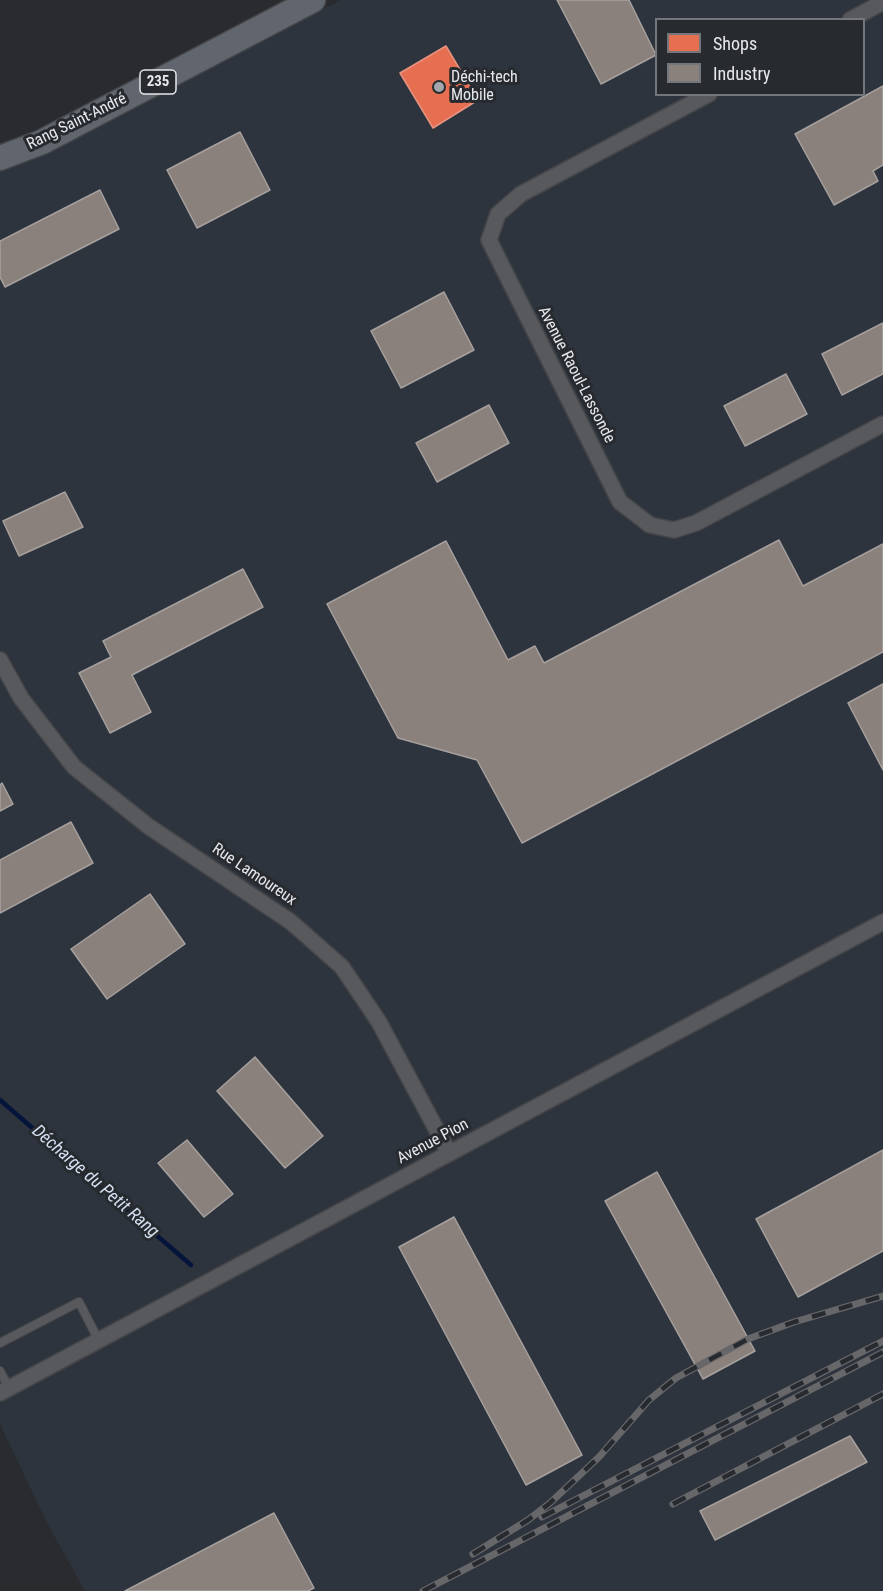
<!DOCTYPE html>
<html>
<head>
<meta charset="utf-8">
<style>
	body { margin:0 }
	#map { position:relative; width:883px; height:1591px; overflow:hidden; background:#292b2e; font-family:"Roboto Condensed",sans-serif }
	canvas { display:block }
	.legend { position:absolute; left:655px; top:18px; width:210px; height:78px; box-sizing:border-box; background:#272b30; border:2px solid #73777b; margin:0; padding:8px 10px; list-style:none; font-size:18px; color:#e6e8ec }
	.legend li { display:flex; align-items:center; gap:12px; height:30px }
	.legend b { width:30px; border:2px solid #73777b }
</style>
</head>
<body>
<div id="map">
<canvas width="883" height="1591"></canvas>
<ul class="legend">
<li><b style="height:16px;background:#e76f51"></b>Shops</li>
<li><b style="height:16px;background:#8a817c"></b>Industry</li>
</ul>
</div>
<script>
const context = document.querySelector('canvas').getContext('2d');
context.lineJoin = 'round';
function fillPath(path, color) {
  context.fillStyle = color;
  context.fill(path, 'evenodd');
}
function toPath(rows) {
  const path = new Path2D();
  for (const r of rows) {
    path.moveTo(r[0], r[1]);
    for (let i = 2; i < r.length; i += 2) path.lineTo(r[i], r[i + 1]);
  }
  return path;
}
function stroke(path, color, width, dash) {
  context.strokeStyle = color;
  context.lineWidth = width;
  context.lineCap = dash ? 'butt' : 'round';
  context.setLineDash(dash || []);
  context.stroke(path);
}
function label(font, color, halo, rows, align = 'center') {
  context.font = font + ' "Roboto Condensed",sans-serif';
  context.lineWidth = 6;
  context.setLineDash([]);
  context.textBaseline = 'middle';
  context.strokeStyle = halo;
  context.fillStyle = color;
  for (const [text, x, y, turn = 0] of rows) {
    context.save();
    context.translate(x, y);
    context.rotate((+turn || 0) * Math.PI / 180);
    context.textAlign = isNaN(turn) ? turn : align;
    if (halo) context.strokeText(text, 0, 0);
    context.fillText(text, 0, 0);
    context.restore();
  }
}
fillPath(toPath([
	[341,0,883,0,883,1591,85,1591,47,1523,0,1424,0,163,43,153],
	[656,20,864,20,864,94,656,94]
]), '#2e343d');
const shops = toPath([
	[446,46,478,100,433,128,400,73,446,46]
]);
fillPath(shops, '#e76f51');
stroke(shops, '#e79380', 1.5);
const industry = toPath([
	[557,0,629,0,656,55,601,84,557,0],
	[883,86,883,165,873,171,878,181,834,205,795,134,883,86],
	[240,132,270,190,197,228,167,170,240,132],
	[100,190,119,229,5,287,0,277,0,241,100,190],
	[444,292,474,350,401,388,371,331,444,292],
	[883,323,883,374,842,395,822,354,883,323],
	[786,374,807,414,745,446,724,406,786,374],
	[489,405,509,443,437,482,416,443,489,405],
	[65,492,83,527,19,556,3,521,65,492],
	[779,540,803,586,883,544,883,652,522,843,477,760,398,738,327,604,446,541,508,660,535,646,544,663,779,540],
	[243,569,263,607,132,675,151,712,110,733,79,673,111,657,103,641,243,569],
	[883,684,883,770,848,703,883,684],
	[2,783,13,804,0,811,0,785,2,783],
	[71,822,93,863,0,913,0,860,71,822],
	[150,894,185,944,107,999,71,949,150,894],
	[255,1057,323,1136,285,1168,217,1091,255,1057],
	[187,1140,233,1194,204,1217,158,1163,187,1140],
	[883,1150,883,1251,798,1297,756,1219,883,1150],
	[657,1172,755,1351,703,1379,605,1201,657,1172],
	[454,1217,582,1455,526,1485,399,1247,454,1217],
	[850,1436,867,1462,715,1540,700,1511,850,1436],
	[274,1513,314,1588,308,1591,125,1591,274,1513]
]);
fillPath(industry, '#8a817c');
stroke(industry, '#a6a09e', 1.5);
stroke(toPath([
	[0,1100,191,1265]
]), '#04143a', 4.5);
const service = toPath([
	[0,1343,79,1302,99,1341],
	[0,1371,9,1388]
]);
const minor = toPath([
	[850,20,883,2],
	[709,94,521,194,498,214,489,240,620,502,650,525,674,530,696,523,883,424],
	[0,660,21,698,74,767,148,826,291,922,342,967,379,1022,449,1153],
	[0,1393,883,922]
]);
const primary = toPath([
	[0,158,42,142,313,0]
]);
stroke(service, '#454649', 10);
stroke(minor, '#454649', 18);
stroke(primary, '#454649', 27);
stroke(service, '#58595c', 8);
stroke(minor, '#58595c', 15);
stroke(primary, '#61666e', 24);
const rail = toPath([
	[673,1504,883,1394],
	[542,1517,883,1341],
	[473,1554,528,1520,550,1503,599,1457,649,1400,676,1378,748,1339,794,1322,883,1296],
	[423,1591,883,1352]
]);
stroke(rail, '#67676a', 7);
stroke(rail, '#272b30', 4.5, [14]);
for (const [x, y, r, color] of [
	[439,87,6,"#a4a6aa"]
]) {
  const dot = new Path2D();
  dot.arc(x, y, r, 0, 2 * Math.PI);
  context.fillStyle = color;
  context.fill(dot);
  stroke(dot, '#272b30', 2);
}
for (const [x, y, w] of [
	[158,82,36]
]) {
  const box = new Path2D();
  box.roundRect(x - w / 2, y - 12, w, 24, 4.5);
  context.fillStyle = '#272b30';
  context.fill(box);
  stroke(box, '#e6e8ec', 1.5);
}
label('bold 15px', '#e6e8ec', null, [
	["235",158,82]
]);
label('16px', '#e6e8ec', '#272b30', [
	["Déchi-tech",451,78],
	["Mobile",451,96]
], 'left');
label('16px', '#e6e8ec', '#272b30', [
	["Rang Saint-André",77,122,-26],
	["Avenue Raoul-Lassonde",576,375,63],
	["Rue Lamoureux",254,875,34],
	["Avenue Pion",433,1142,-28]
]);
label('italic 18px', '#d4dff1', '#272b30', [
	["Décharge du Petit Rang",95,1182,41]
]);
</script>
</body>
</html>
